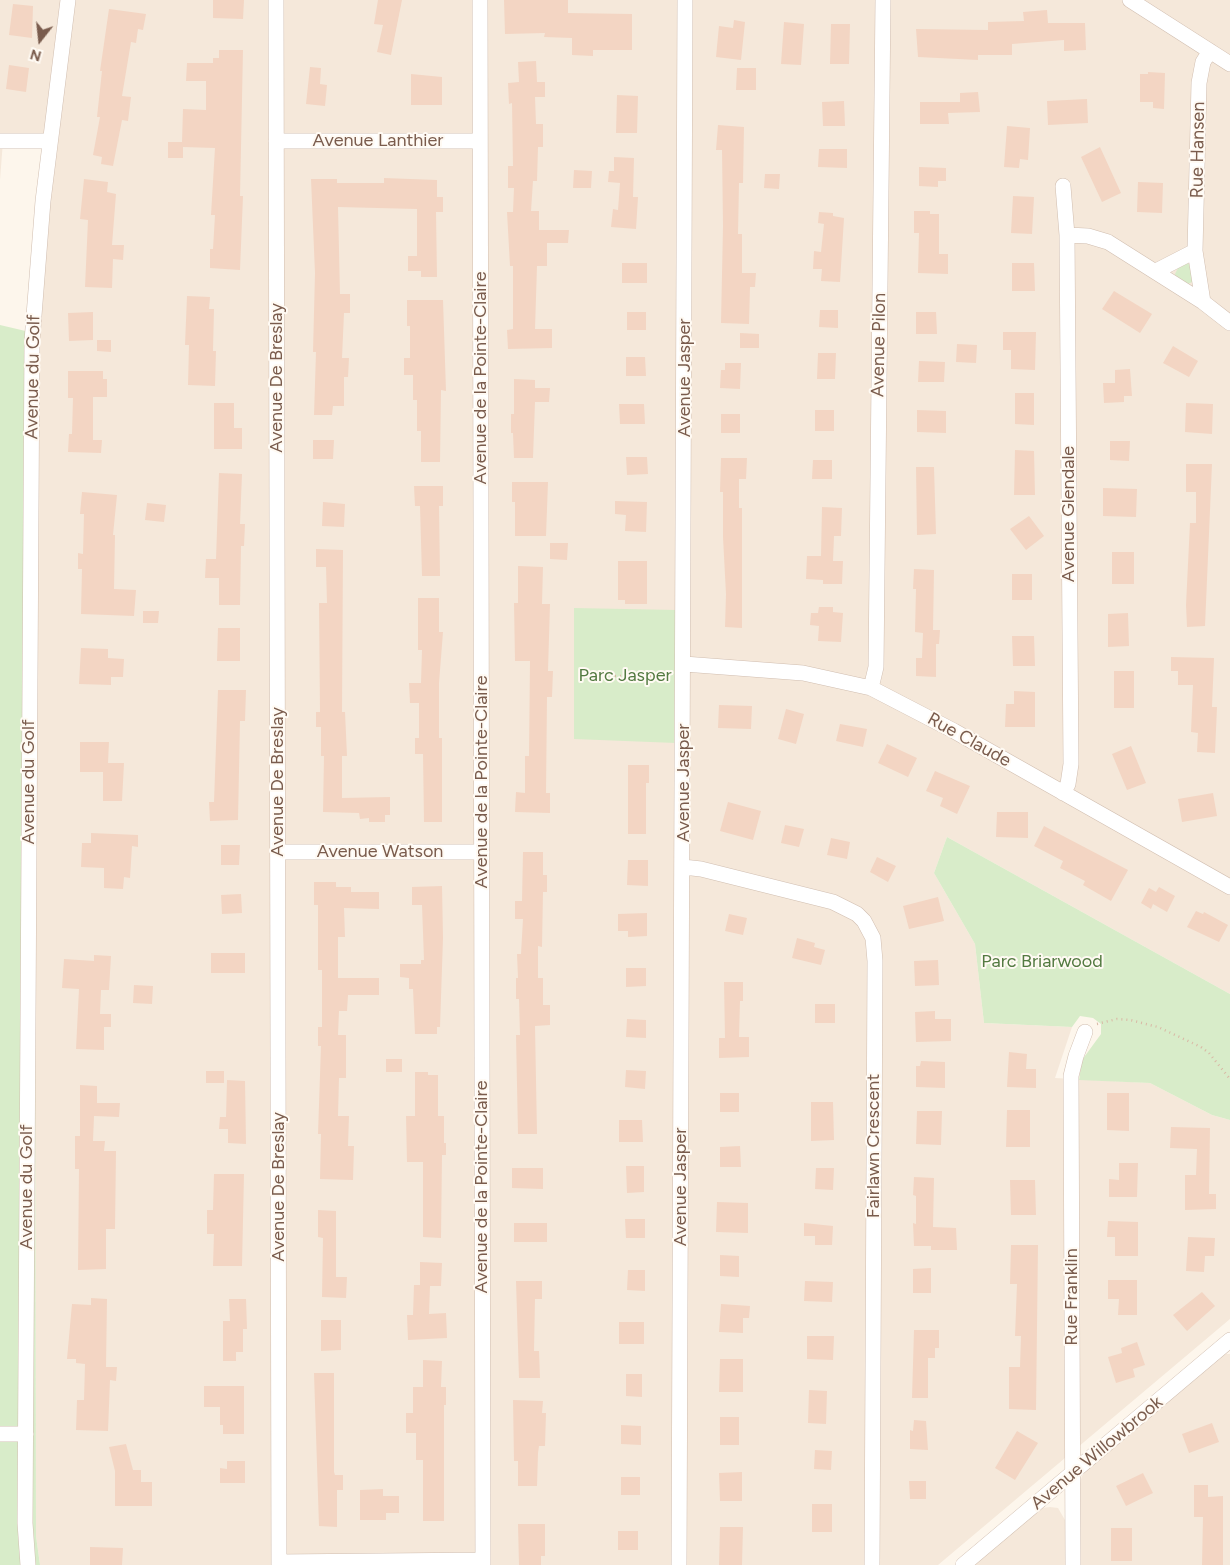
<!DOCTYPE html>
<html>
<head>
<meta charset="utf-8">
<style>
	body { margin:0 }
	#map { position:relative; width:1230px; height:1565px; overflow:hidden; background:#fdf6ec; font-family:Figtree,sans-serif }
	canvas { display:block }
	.north { position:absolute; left:15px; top:15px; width:50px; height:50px; -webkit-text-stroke:4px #fffaf3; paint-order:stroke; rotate:196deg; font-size:14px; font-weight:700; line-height:20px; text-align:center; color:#7a5c4d }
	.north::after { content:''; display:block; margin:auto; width:18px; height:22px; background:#7a5c4d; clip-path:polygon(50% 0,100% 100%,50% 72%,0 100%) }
</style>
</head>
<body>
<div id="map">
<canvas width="1230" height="1565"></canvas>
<div class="north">N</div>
</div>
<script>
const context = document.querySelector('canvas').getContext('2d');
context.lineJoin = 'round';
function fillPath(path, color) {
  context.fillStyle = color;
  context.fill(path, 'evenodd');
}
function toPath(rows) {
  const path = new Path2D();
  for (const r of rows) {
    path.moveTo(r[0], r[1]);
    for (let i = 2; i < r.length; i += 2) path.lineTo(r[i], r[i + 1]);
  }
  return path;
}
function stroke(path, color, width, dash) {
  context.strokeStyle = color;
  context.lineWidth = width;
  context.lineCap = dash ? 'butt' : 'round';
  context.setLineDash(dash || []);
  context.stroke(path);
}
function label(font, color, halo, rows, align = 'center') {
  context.font = font + ' Figtree,sans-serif';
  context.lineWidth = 4;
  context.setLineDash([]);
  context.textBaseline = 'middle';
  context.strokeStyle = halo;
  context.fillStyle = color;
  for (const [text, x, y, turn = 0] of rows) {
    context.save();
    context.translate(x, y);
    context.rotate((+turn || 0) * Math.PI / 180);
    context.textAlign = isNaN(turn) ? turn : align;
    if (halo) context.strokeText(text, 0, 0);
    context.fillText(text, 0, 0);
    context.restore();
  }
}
fillPath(toPath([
	[0,0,1230,0,1230,994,947,837,934,873,975,944,984,1023,1072,1027,1055,1078,1150,1083,1212,1115,1230,1120,1230,1319,938,1565,40,1565,36,1536,34,333,50,141,3,141,0,180],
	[1226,1354,1230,1354,1230,1565,1079,1565,1079,1486,1082,1476,1088,1469],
	[1050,1507,1058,1508,1065,1520,1066,1565,974,1565,1042,1508]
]), '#f5e8da');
fillPath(toPath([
	[1187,263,1192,265,1194,281,1188,284,1176,278,1175,274,1179,266],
	[0,325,34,333,36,1536,40,1565,0,1565],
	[574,608,677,610,676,743,574,739],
	[947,837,1230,994,1230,1120,1212,1115,1150,1083,1079,1080,1082,1060,1101,1034,1101,1024,1093,1018,1080,1016,1072,1027,984,1023,975,944,934,873]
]), '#d8ecc9');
fillPath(toPath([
	[213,0,244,0,243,19,213,18],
	[378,0,402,0,391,55,377,52,383,25,374,24],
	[504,0,568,0,568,13,632,14,632,50,593,50,593,56,572,55,572,38,544,37,545,33,505,34],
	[13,4,33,6,32,38,9,35],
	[109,9,146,14,143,30,138,29,136,43,131,42,122,96,131,97,128,121,122,120,113,166,101,164,102,157,93,155,100,117,97,117,102,71,100,71],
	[1047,10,1048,23,1085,23,1086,50,1064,51,1064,40,1012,44,1012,55,978,55,978,60,918,57,916,29,988,30,988,22,1024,21,1023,12],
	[734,20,745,22,741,60,716,57,719,26,733,28],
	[784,22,804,24,801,65,781,64],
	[831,24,850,24,849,64,830,64],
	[219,50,243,50,240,196,243,196,240,270,210,268,210,249,213,249,215,215,211,215,215,148,183,147,183,158,168,158,168,142,182,142,183,109,206,110,206,81,186,81,187,63,213,63,213,58,219,58],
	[536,61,537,82,545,82,545,97,535,97,536,124,543,124,543,147,538,147,537,181,533,181,531,211,539,211,539,230,569,230,568,243,547,243,547,266,537,266,535,329,552,329,552,348,508,349,507,330,513,329,513,266,510,266,507,212,513,212,514,188,508,188,508,166,513,166,512,103,509,104,508,83,519,82,518,62],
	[9,65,29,68,26,92,6,89],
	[310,67,321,68,320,84,327,85,325,106,306,104],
	[737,68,756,68,756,90,736,90],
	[1148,72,1165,73,1164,109,1153,108,1153,102,1140,102,1140,74,1148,74],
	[411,74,442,77,442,105,411,105],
	[978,92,980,112,948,113,949,124,920,124,920,102,960,102,960,93],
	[617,95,638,96,637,133,616,133],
	[1087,99,1088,123,1048,125,1047,101],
	[844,101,845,126,823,126,822,102],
	[718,125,744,127,743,183,739,183,738,234,742,234,742,273,756,273,755,287,750,287,749,324,721,323,723,226,722,150,716,150],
	[1007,126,1030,128,1028,160,1020,159,1019,168,1004,167],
	[1100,147,1121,193,1102,202,1081,157],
	[819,149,847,149,847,168,818,167],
	[614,157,634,158,633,197,638,197,636,229,611,227,613,209,618,210,620,183,608,182,609,171,614,171],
	[919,167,946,168,946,181,938,181,938,187,919,186],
	[574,170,592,171,591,188,573,188],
	[765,174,780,174,779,189,764,188],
	[384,178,437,180,437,197,443,197,443,212,436,212,437,277,421,277,421,271,408,271,408,256,417,256,417,209,338,207,340,294,350,294,350,313,344,313,342,358,349,358,348,377,344,377,344,406,333,406,332,415,314,415,316,352,313,352,315,273,311,179,337,179,337,183,384,183],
	[84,179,108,182,107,192,116,194,112,245,124,245,123,260,113,259,112,288,85,287,88,220,80,219],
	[1138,182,1163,183,1162,213,1137,212],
	[1013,196,1034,197,1032,234,1011,233],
	[914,211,930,211,930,214,939,214,939,254,948,254,948,274,918,273,919,233,914,233],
	[819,212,833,213,833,216,844,218,840,282,821,281,822,269,813,269,814,251,821,252,824,224,818,223],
	[622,263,647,263,647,283,622,283],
	[1012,263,1034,263,1035,291,1012,291],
	[1114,291,1152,314,1140,333,1102,309],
	[187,296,210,297,209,309,214,309,213,351,216,351,215,386,188,385,189,345,185,345],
	[407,300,443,300,446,391,441,390,440,462,421,462,421,431,417,431,417,400,413,400,413,375,404,375,404,358,410,358,410,326,407,326],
	[820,310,838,310,838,328,819,327],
	[93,312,93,340,69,341,68,313],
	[627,312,646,312,646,330,627,330],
	[916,312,936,312,937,334,916,334],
	[1003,332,1036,332,1035,370,1011,369,1011,350,1003,350],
	[740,333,759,334,759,348,740,348],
	[97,340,111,340,111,352,97,351],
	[957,344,977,345,976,363,956,362],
	[1173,346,1198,361,1189,377,1163,363],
	[818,353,836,353,835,379,817,379],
	[626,357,645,357,646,376,626,376],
	[919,361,945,362,944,382,918,382],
	[725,363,741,363,740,389,720,388,721,370,725,370],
	[1130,369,1132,396,1124,396,1124,402,1104,403,1103,383,1115,383,1115,370],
	[68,371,103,371,103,379,107,379,107,397,93,397,93,440,102,440,101,453,68,452,69,434,72,434,73,398,68,398],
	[514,379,535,380,535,388,550,388,549,402,535,402,533,458,514,458,513,433,511,433,511,414,514,414],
	[1015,393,1034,393,1034,425,1015,424],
	[214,403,234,403,234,428,242,428,242,449,214,449],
	[1186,403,1213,404,1212,434,1185,432],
	[619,404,644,404,645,424,620,424],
	[815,410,834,410,834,431,815,431],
	[917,410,946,411,946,433,917,432],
	[721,414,740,414,740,433,721,433],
	[313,440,334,440,333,459,313,459],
	[1110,441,1130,441,1129,461,1110,460],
	[1015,450,1034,451,1035,495,1014,495],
	[626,457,647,457,648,474,627,475],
	[721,458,747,458,746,479,739,479,739,508,742,508,742,628,725,627,726,594,723,537,723,492,720,492],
	[813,460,832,460,832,479,812,479],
	[1186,464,1212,464,1205,626,1187,627,1186,605,1190,523,1196,523,1196,492,1186,492],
	[916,467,934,467,936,534,917,535],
	[219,473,242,474,240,524,245,524,244,546,241,546,240,605,219,605,219,578,205,578,206,559,216,559],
	[512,482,548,482,546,536,515,536,515,502,512,502],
	[414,486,443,486,443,506,439,506,440,576,422,576,420,506,415,506],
	[1103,488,1137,489,1136,517,1103,516],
	[82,492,117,495,113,535,115,535,114,589,136,590,134,616,81,614,82,569,78,569,78,553,83,554,84,514,80,514],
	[615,501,647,502,646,532,625,531,626,515,615,514],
	[323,502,345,504,344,527,322,526],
	[147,503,166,505,164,522,145,520],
	[822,507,842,508,841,536,834,536,833,561,843,561,842,584,823,584,823,580,806,579,807,556,821,556],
	[1029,516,1044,536,1026,550,1010,529],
	[550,543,568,543,567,560,550,559],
	[316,549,343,550,342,712,345,712,347,756,342,756,342,798,390,797,390,815,385,815,385,822,369,822,369,818,360,819,359,813,323,812,324,756,321,756,321,727,316,727,316,712,320,712,319,603,327,603,326,567,316,567],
	[1112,552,1134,552,1134,584,1112,584],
	[618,561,647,561,647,604,625,604,625,600,618,600],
	[518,566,543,567,542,604,550,604,548,671,553,671,552,697,547,697,546,793,550,793,550,813,515,812,516,792,525,793,525,756,529,756,530,661,515,661,514,603,518,603],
	[914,569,934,570,933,630,940,630,939,644,936,644,936,677,916,676,916,658,922,658,923,633,915,632,916,589,913,589],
	[1012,574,1032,574,1032,600,1012,600],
	[418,598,439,598,439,632,443,632,439,683,439,738,442,738,442,822,424,822,423,754,415,754,415,738,419,738,419,703,410,703,409,683,421,683,422,650,418,650],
	[819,607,833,607,833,612,843,613,841,642,818,641,819,626,810,625,811,613,818,613],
	[143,611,159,611,158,623,143,623],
	[1128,613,1129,646,1108,647,1108,614],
	[218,628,240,628,240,661,217,661],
	[1012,636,1034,636,1035,666,1013,666],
	[81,648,108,649,108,658,124,659,123,677,111,677,111,685,79,684],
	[1171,657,1214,658,1212,707,1217,707,1215,753,1197,752,1198,733,1191,732,1193,685,1178,685,1178,671,1171,671],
	[1114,671,1134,671,1134,708,1114,708],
	[218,690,246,690,245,721,240,721,238,820,210,821,209,802,214,802],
	[1014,691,1035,692,1035,727,1005,727,1006,704,1014,704],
	[719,705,752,706,751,729,718,728],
	[786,709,804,714,796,744,778,739],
	[840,724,867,729,863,747,836,741],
	[80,742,109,742,108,763,124,763,122,801,103,801,103,772,80,772],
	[887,744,917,758,908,777,878,763],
	[1131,746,1146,783,1127,790,1112,754],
	[628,765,649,765,649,783,646,783,646,834,628,834],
	[935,771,970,786,957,814,940,806,943,798,926,791],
	[1213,793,1217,816,1182,822,1178,799],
	[728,802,761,811,753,840,720,831],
	[997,812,1028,812,1028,838,996,837],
	[785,825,804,829,799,847,781,843],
	[1044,826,1128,870,1111,901,1083,885,1085,881,1060,868,1063,861,1034,846],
	[91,833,138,835,138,847,132,846,130,878,124,877,123,889,104,888,104,868,81,867,82,843,91,843],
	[831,838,850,842,847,859,827,855],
	[221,845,240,845,239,865,221,865],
	[523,852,543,852,543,875,547,875,547,892,543,892,542,947,538,946,538,978,543,978,543,1005,550,1005,550,1025,535,1026,537,1134,518,1134,516,1035,520,1035,519,999,516,999,516,978,518,978,517,954,521,954,523,919,515,919,515,901,522,901],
	[877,857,896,866,888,882,870,872],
	[628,860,648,860,648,886,627,885],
	[314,882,336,882,336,887,351,887,351,892,379,892,379,909,344,908,345,937,338,937,338,978,379,978,379,995,348,995,347,1011,339,1011,338,1035,346,1035,346,1078,339,1078,338,1116,349,1116,348,1146,354,1146,353,1180,320,1179,321,1134,318,1134,321,1046,318,1046,318,1027,322,1027,322,970,318,970,318,905,314,905],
	[442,886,443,938,440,1027,437,1027,437,1034,415,1034,413,989,409,989,409,978,400,977,400,964,421,964,421,960,424,960,422,905,412,905,412,887],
	[1159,887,1175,896,1167,912,1153,904,1151,909,1141,903,1149,888,1156,892],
	[241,894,242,913,222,914,221,895],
	[938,897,944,921,909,929,903,906],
	[1196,911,1203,914,1204,912,1228,925,1219,942,1187,927],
	[647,913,647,936,628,937,628,931,618,931,618,914],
	[729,914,747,918,743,935,725,931],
	[797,938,815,943,814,947,825,950,821,965,792,958],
	[211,953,245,953,245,973,211,973],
	[94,955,111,956,109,990,101,990,100,1014,111,1014,111,1027,104,1027,104,1050,76,1049,79,989,62,988,64,959,94,961],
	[938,960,939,985,915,986,914,961],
	[626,968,646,968,646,986,626,987],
	[724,982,743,982,743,1001,740,1001,739,1037,749,1037,749,1057,719,1058,719,1038,725,1038],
	[134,985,153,986,152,1004,133,1003],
	[815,1004,835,1004,835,1023,815,1023],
	[935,1011,935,1019,951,1019,951,1041,916,1042,915,1012],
	[627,1019,646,1020,646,1038,626,1037],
	[1009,1052,1027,1054,1026,1069,1036,1069,1036,1088,1007,1087],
	[386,1059,402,1059,402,1072,386,1072],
	[921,1061,945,1062,945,1088,916,1087,916,1066,920,1066],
	[626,1070,646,1071,645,1089,625,1087],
	[206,1071,224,1071,224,1083,206,1083],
	[415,1072,428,1072,428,1075,438,1075,438,1116,444,1116,444,1143,446,1143,446,1155,442,1155,441,1238,423,1237,423,1162,407,1162,406,1116,415,1116],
	[227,1080,245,1081,246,1144,228,1143,228,1129,219,1129,220,1117,226,1117],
	[80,1085,97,1086,97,1103,120,1103,119,1117,94,1116,93,1141,105,1141,104,1151,116,1151,115,1229,106,1229,106,1269,78,1270,79,1169,75,1169,75,1136,80,1136],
	[720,1093,739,1093,739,1112,720,1112],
	[1107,1093,1129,1093,1129,1131,1107,1130],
	[811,1102,833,1102,834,1140,811,1141],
	[1007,1110,1030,1110,1030,1147,1006,1147],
	[917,1111,942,1111,941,1145,916,1144],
	[619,1120,642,1120,643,1142,619,1142],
	[1171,1127,1210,1128,1209,1194,1216,1194,1216,1209,1185,1210,1185,1175,1196,1175,1197,1149,1170,1148],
	[740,1146,741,1167,720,1167,720,1147],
	[1119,1163,1138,1163,1137,1197,1109,1197,1109,1179,1119,1180],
	[626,1166,644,1166,644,1192,627,1193],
	[512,1168,543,1168,543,1189,512,1188],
	[816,1168,834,1168,833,1190,815,1189],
	[214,1174,244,1174,242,1266,213,1266,214,1234,207,1234,207,1210,213,1210],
	[914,1177,934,1178,933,1227,956,1228,957,1250,931,1250,931,1246,914,1246,913,1223,916,1224,916,1196,913,1195],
	[1010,1180,1035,1180,1036,1215,1011,1215],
	[717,1202,748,1203,748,1233,716,1232],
	[318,1210,336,1211,336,1277,347,1277,346,1298,322,1297,323,1238,318,1237],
	[625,1219,645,1219,645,1238,626,1238],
	[1108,1221,1138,1222,1138,1256,1115,1256,1115,1237,1107,1237],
	[514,1223,547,1223,547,1242,514,1242],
	[804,1223,833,1226,832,1245,815,1245,815,1236,804,1236],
	[1188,1237,1215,1238,1214,1256,1205,1256,1204,1272,1186,1271],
	[1011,1245,1038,1245,1036,1410,1009,1409,1009,1367,1020,1367,1021,1336,1015,1336,1017,1284,1010,1284],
	[720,1255,739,1256,739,1277,720,1276],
	[420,1262,442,1263,441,1286,430,1286,429,1314,446,1313,447,1338,408,1340,407,1315,413,1315,414,1285,420,1285],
	[931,1268,931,1293,913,1293,913,1269],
	[628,1270,645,1270,645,1291,627,1290],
	[1108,1280,1137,1280,1137,1315,1118,1315,1119,1299,1108,1299],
	[516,1281,542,1281,542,1299,535,1299,534,1351,539,1351,540,1378,519,1378],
	[805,1281,833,1282,832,1302,804,1301],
	[1202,1292,1215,1306,1187,1331,1173,1315],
	[91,1298,107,1299,106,1367,117,1367,116,1381,110,1380,108,1431,76,1430,77,1400,84,1400,85,1364,76,1363,76,1359,67,1359,72,1304,91,1305],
	[229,1299,246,1299,247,1329,243,1329,243,1352,236,1352,236,1361,223,1361,223,1321,230,1321],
	[721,1304,750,1306,749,1318,743,1318,743,1333,719,1332],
	[321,1320,341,1320,341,1350,321,1351],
	[619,1322,644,1322,644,1344,619,1344],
	[914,1330,939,1330,939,1348,935,1348,935,1358,928,1358,928,1398,912,1398],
	[807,1336,834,1336,833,1360,807,1359],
	[1137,1342,1145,1365,1133,1369,1135,1377,1116,1383,1108,1357,1122,1353,1121,1348],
	[720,1359,743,1359,743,1392,719,1392],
	[423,1360,442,1361,441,1387,446,1387,446,1405,444,1405,444,1521,423,1521,423,1460,416,1460,416,1433,406,1433,406,1413,413,1413,413,1387,423,1387],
	[314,1373,334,1373,334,1472,335,1475,343,1475,343,1490,337,1490,337,1527,319,1526],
	[626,1374,642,1374,642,1397,626,1396],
	[204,1386,244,1386,244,1434,223,1434,223,1425,220,1425,220,1407,204,1407],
	[809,1390,827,1391,826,1424,808,1423],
	[513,1400,543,1401,542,1413,546,1413,545,1446,539,1446,538,1453,537,1486,518,1486,518,1461,514,1461],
	[720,1417,739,1417,739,1445,720,1445],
	[914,1420,926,1421,928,1450,910,1449,910,1430,913,1431],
	[1212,1423,1219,1442,1189,1453,1182,1434],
	[621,1425,641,1426,641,1445,621,1444],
	[1017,1431,1038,1443,1015,1480,995,1468],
	[126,1444,133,1470,141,1470,141,1482,152,1482,152,1506,115,1506,115,1471,109,1447],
	[815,1450,832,1451,831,1470,814,1469],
	[227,1461,245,1461,245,1483,220,1483,220,1468,227,1469],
	[742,1472,742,1501,720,1501,719,1473],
	[1143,1473,1153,1493,1126,1506,1116,1486],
	[621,1477,640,1477,640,1495,621,1495],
	[909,1481,926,1481,926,1499,910,1499],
	[1194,1485,1208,1485,1208,1497,1223,1496,1223,1565,1202,1565,1203,1517,1194,1517],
	[383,1489,383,1496,399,1496,399,1513,386,1513,386,1520,360,1520,360,1490],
	[812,1504,832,1504,832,1532,812,1532],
	[518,1524,545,1524,545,1556,541,1556,541,1565,519,1565],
	[720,1527,743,1527,742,1565,719,1565],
	[1111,1528,1132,1528,1132,1561,1111,1561],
	[618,1531,638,1531,638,1550,618,1550],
	[90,1547,123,1548,122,1565,90,1565]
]), '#f3d5c3');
const minor = toPath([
	[276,0,279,1565],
	[480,0,483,1565],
	[1130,0,1230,64],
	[0,141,50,141],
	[276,141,480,141],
	[1063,186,1067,235],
	[1156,271,1195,251],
	[1203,302,1195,251,1199,83,1203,62,1210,51],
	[684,664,803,673,871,688,954,731,1230,887],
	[871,688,876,667,883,0],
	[1063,793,1068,784,1071,764,1067,235,1088,236,1108,242,1203,302,1230,323],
	[278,852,482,852],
	[683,867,701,869,833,902,857,914,864,921,873,938,875,961,872,1565],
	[0,1434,26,1434],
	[279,1562,483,1560],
	[28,1565,25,1523,32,341,43,201,68,0],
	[679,1565,685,0],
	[963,1565,1230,1340],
	[1073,1565,1071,1076,1076,1056,1085,1032]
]);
stroke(minor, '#d1beb0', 16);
stroke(toPath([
	[615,676,667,676],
	[1097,1024,1117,1019,1130,1020,1158,1027,1201,1047,1209,1053,1230,1079]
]), '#d9b8a5', 2.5, [1, 4]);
stroke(minor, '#fff', 15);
label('18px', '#7a5c4d', '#fffaf3', [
	["Avenue Lanthier",378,141],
	["Rue Hansen",1198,150,-89],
	["Avenue Pilon",879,345,-89],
	["Avenue du Golf",33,377,-89],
	["Avenue De Breslay",277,378,-90],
	["Avenue de la Pointe-Claire",481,378,-90],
	["Avenue Jasper",685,378,-90],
	["Avenue Glendale",1069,514,-90],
	["Rue Claude",969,740,29],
	["Avenue du Golf",29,782,-90],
	["Avenue De Breslay",278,782,-90],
	["Avenue de la Pointe-Claire",482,782,-90],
	["Avenue Jasper",684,783,-90],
	["Avenue Watson",380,852],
	["Fairlawn Crescent",874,1146,-90],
	["Avenue du Golf",27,1187,-90],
	["Avenue De Breslay",279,1187,-90],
	["Avenue de la Pointe-Claire",482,1187,-90],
	["Avenue Jasper",681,1187,-90],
	["Rue Franklin",1072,1297,-90],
	["Avenue Willowbrook",1097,1453,-40]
]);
label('18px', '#537a41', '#fffaf3', [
	["Parc Jasper",625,676],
	["Parc Briarwood",1042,962]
]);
</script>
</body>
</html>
